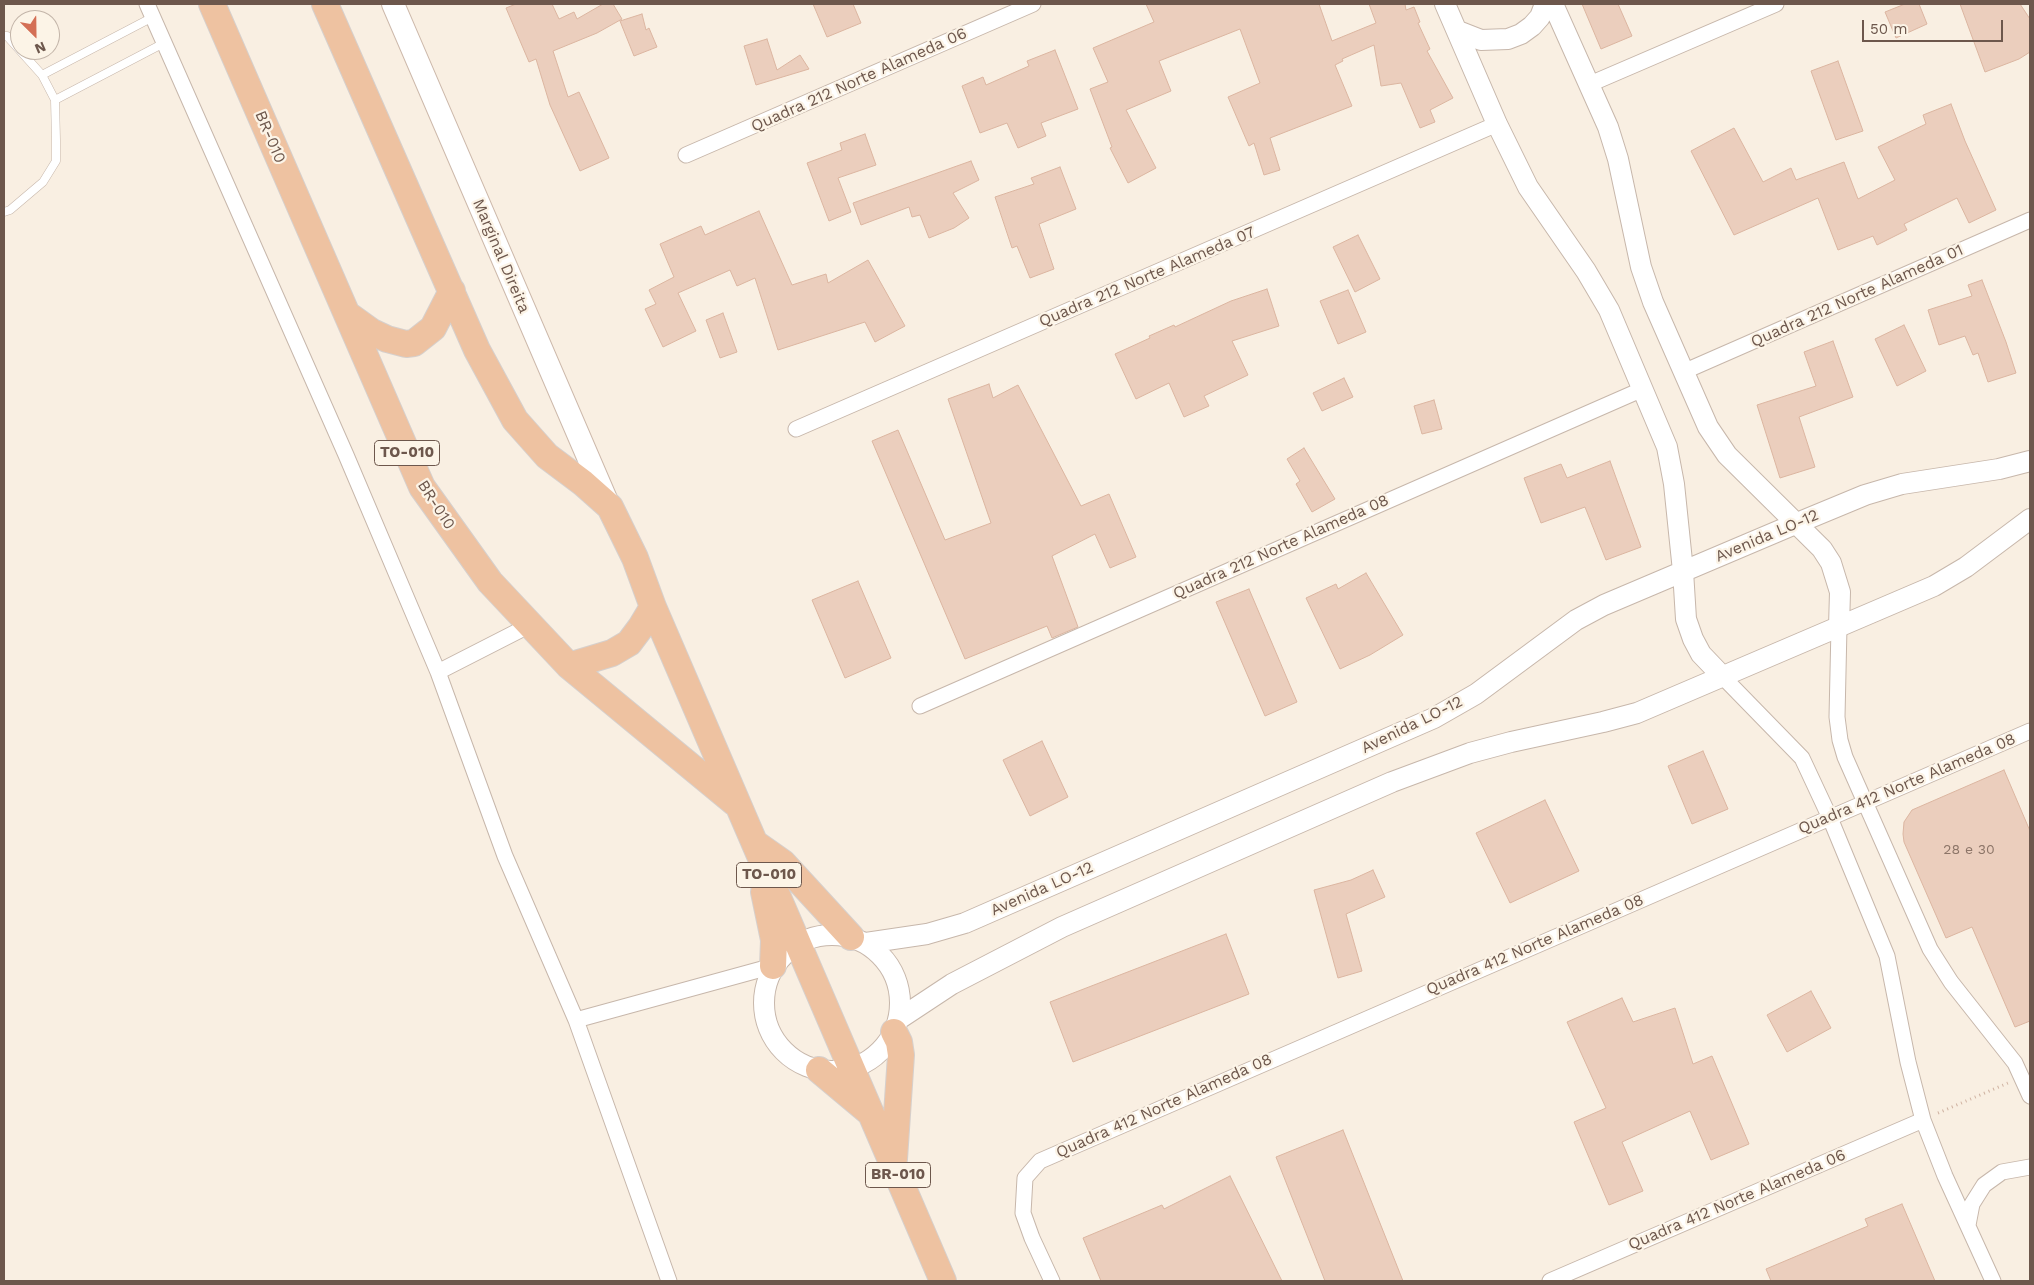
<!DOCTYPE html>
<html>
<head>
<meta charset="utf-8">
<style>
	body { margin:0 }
	#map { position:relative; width:2034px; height:1285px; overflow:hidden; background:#f9efe2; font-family:"Work Sans",sans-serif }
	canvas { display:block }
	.frame { position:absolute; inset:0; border:5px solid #6d574c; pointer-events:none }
	.north { position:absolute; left:10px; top:10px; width:50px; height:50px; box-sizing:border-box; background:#fcf4e7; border:1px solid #c3b5a9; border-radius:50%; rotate:157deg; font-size:14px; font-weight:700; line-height:20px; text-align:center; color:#6d574c }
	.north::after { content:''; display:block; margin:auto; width:18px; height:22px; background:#d46f55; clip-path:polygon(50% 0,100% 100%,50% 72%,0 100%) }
	.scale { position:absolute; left:1862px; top:20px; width:141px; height:22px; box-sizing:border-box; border:2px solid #6d574c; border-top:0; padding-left:6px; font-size:15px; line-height:18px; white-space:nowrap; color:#6d574c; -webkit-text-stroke:4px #fcf4e7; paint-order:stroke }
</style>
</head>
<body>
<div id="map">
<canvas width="2034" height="1285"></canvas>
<div class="frame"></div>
<div class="north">N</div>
<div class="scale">50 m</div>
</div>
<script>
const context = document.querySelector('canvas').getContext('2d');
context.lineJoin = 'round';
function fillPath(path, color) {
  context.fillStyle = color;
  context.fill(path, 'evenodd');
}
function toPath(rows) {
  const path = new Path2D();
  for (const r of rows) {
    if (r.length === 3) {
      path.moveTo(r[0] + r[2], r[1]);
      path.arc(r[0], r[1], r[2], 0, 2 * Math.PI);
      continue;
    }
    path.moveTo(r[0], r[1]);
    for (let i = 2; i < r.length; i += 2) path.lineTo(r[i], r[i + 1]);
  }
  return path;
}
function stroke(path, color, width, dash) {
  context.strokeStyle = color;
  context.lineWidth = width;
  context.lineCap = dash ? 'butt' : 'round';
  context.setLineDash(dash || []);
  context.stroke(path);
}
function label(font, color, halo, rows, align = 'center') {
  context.font = font + ' "Work Sans",sans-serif';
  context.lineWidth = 4.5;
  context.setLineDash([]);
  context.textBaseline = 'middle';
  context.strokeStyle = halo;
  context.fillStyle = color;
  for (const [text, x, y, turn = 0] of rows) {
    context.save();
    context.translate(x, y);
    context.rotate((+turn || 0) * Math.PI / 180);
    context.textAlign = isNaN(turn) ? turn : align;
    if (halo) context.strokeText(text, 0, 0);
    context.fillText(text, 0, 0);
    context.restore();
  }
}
const building = toPath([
	[516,4,552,4,559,19,574,12,577,19,603,4,613,4,622,19,597,33,553,51,568,97,579,92,609,158,580,171,550,105,536,59,529,62,506,8,516,4],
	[813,4,853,4,861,23,827,37,813,4],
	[1146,4,1319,4,1332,41,1376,23,1369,4,1405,4,1406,10,1414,7,1420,22,1418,23,1430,49,1427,51,1453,98,1430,110,1435,122,1420,128,1401,83,1381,86,1374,45,1342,59,1343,61,1335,65,1352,106,1270,138,1280,170,1264,175,1254,143,1249,146,1228,97,1260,83,1240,29,1159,61,1171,91,1126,110,1156,168,1128,183,1110,148,1112,147,1090,89,1108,82,1093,48,1154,22,1146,4],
	[1582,4,1618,4,1632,36,1601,49,1582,4],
	[1905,4,1919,4,1927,24,1896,38,1885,12,1905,4],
	[1960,4,2020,4,2030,19,2030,52,2019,59,1985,72,1960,4],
	[642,14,646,30,649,28,657,47,634,56,620,21,642,14],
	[767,39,777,70,800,55,809,69,756,85,744,46,767,39],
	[1055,50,1078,109,1041,123,1046,136,1018,148,1007,123,980,133,962,86,983,77,986,85,1029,66,1027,61,1055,50],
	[1838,61,1863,131,1836,140,1811,71,1838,61],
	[1951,104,1965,141,1996,210,1969,223,1957,198,1904,224,1907,230,1877,245,1873,236,1838,250,1818,198,1734,235,1691,151,1734,128,1763,182,1791,168,1796,180,1844,162,1858,199,1895,180,1878,147,1926,124,1923,115,1951,104],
	[865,134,876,165,838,178,851,212,829,221,807,163,842,150,840,143,865,134],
	[971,161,979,180,953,193,969,218,954,228,929,238,920,215,912,217,909,207,861,225,853,203,971,161],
	[1060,167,1076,209,1039,224,1054,269,1030,278,1017,246,1012,248,995,197,1034,184,1031,178,1060,167],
	[759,211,792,285,826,274,828,283,868,260,905,326,875,342,865,322,778,350,755,278,737,286,730,270,678,293,696,331,663,347,645,309,656,304,649,290,674,277,660,244,701,226,705,235,759,211],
	[1358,235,1380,279,1355,292,1333,247,1358,235],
	[1982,280,2006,342,2016,373,1988,382,1978,353,1973,355,1965,336,1939,345,1928,310,1972,296,1968,285,1982,280],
	[1267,289,1279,326,1232,341,1248,375,1204,396,1209,406,1184,417,1169,383,1136,399,1115,354,1150,338,1149,336,1174,325,1175,327,1231,301,1267,289],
	[1348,290,1366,332,1338,344,1320,301,1348,290],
	[723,313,737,352,720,358,706,320,723,313],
	[1904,325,1926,371,1897,386,1875,339,1904,325],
	[1833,341,1853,397,1799,417,1815,467,1780,478,1757,405,1816,386,1804,352,1833,341],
	[1344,378,1353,397,1322,411,1313,393,1344,378],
	[989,384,993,398,1018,385,1081,506,1109,494,1136,557,1110,568,1095,534,1052,556,1078,627,1052,638,1047,626,965,659,872,441,898,430,945,540,991,523,948,399,989,384],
	[1434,400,1442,429,1422,434,1414,406,1434,400],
	[1304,448,1335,499,1312,512,1296,484,1300,481,1287,459,1304,448],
	[1610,461,1641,547,1606,560,1585,507,1541,523,1524,478,1561,464,1567,478,1610,461],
	[1366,573,1403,635,1370,655,1340,669,1306,598,1336,584,1338,589,1366,573],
	[858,581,891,658,845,678,812,600,858,581],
	[1249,589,1297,702,1265,716,1216,602,1249,589],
	[1042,741,1068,797,1030,816,1003,760,1042,741],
	[1703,751,1728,809,1692,824,1668,766,1703,751],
	[2004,770,2030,831,2030,1021,2015,1027,1972,927,1946,938,1904,842,1903,834,1904,822,1912,810,2004,770],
	[1545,800,1579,871,1510,903,1476,833,1545,800],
	[1373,870,1385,897,1346,914,1362,971,1338,978,1314,890,1351,880,1373,870],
	[1226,934,1249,994,1073,1062,1050,1002,1226,934],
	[1811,991,1831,1028,1787,1052,1767,1015,1811,991],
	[1622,998,1633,1022,1675,1008,1693,1064,1712,1056,1749,1144,1711,1160,1690,1111,1622,1142,1643,1191,1609,1205,1574,1122,1606,1108,1567,1022,1622,998],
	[1343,1130,1403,1281,1325,1281,1276,1157,1343,1130],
	[1230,1176,1282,1281,1101,1281,1083,1238,1162,1205,1164,1209,1230,1176],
	[1902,1204,1935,1281,1771,1281,1766,1269,1868,1226,1865,1219,1902,1204]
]);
fillPath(building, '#ebcebd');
stroke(building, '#dbb5a0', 1);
const service = toPath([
	[4,36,7,36,42,75,55,100,56,140,56,161,43,182,10,210,4,212],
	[42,75,153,17],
	[55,100,164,43]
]);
const minor = toPath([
	[147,4,346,455,438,672,505,856,576,1020,669,1281],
	[1590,84,1776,4],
	[686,155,1033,4],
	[1683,372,2030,220],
	[796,429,1497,124],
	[1839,627,1837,717,1840,740,1845,757,1930,949,1951,982,2015,1063,2030,1096],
	[438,672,530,625],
	[1723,677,1802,758,1830,818,1887,956,1908,1062,1923,1120,1945,1176,1993,1281],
	[920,706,1643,389],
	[576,1020,773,966],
	[1968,1225,1972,1204,1984,1185,2002,1172,2030,1167],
	[1052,1281,1032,1238,1023,1213,1025,1178,1040,1161,2030,731],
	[1550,1281,1923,1120]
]);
const tertiary = toPath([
	[1445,4,1497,124,1528,187,1586,271,1609,310,1667,447,1674,484,1683,571,1686,619,1693,639,1701,654,1723,677],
	[1553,4,1608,127,1618,159,1641,267,1653,302,1708,427,1727,455,1822,549,1831,563,1840,592,1839,627],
	[1458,31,1481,40,1508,39,1521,34,1532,26,1540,17,1545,4],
	[832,1003,68],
	[866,943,927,934,965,923,1434,718,1476,694,1576,620,1604,605,1795,524,1865,495,1902,484,1999,469,2030,461],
	[899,1019,952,984,1062,927,1392,782,1470,753,1511,742,1603,722,1637,713,1934,586,1966,567,2030,519]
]);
const secondary = toPath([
	[393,4,609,506]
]);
const trunk = toPath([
	[212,4,422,487,490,582,569,666,735,803],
	[325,4,477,350,515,420,547,456,583,483,610,507,635,558,653,607,943,1281],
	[347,314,372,332,387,339,406,344,414,343,433,328,452,291],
	[569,666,612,653,629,643,641,627,653,607],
	[756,844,783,863,851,937],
	[764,892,774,940,773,966],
	[819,1070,868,1111],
	[894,1159,901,1055,899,1042,894,1032]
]);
stroke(service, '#c7b7ab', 9);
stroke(minor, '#c7b7ab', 17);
stroke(tertiary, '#c7b7ab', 22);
stroke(secondary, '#cdb9ab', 24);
stroke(trunk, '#d6d0cd', 28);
stroke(toPath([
	[1938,1113,2008,1083]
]), '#cfb2a1', 3, [1, 4]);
stroke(service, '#fff', 8);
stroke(minor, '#fff', 15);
stroke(tertiary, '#fff', 20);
stroke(secondary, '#fff', 22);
stroke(trunk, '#eec2a1', 26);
label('14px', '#8c7568', null, [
	["28 e 30",1969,850]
]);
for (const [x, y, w] of [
	[407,453,65],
	[769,875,65],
	[898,1175,65]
]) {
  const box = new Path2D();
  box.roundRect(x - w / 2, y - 12.5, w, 25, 4);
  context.fillStyle = '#fcf4e7';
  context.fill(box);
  stroke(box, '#6d574c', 1);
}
label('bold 15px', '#6d574c', null, [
	["TO-010",407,453],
	["TO-010",769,875],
	["BR-010",898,1175]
]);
label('16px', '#6d574c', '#fcf4e7', [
	["Quadra 212 Norte Alameda 06",859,80,-24],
	["BR-010",270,137,67],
	["Marginal Direita",501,256,67],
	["Quadra 212 Norte Alameda 07",1147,277,-23],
	["Quadra 212 Norte Alameda 01",1857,296,-24],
	["BR-010",436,505,57],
	["Avenida LO-12",1767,536,-23],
	["Quadra 212 Norte Alameda 08",1281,547,-24],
	["Avenida LO-12",1412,725,-26],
	["Quadra 412 Norte Alameda 08",1907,784,-23],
	["Avenida LO-12",1042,889,-24],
	["Quadra 412 Norte Alameda 08",1535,945,-23],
	["Quadra 412 Norte Alameda 08",1164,1106,-24],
	["Quadra 412 Norte Alameda 06",1737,1200,-23]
]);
</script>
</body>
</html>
